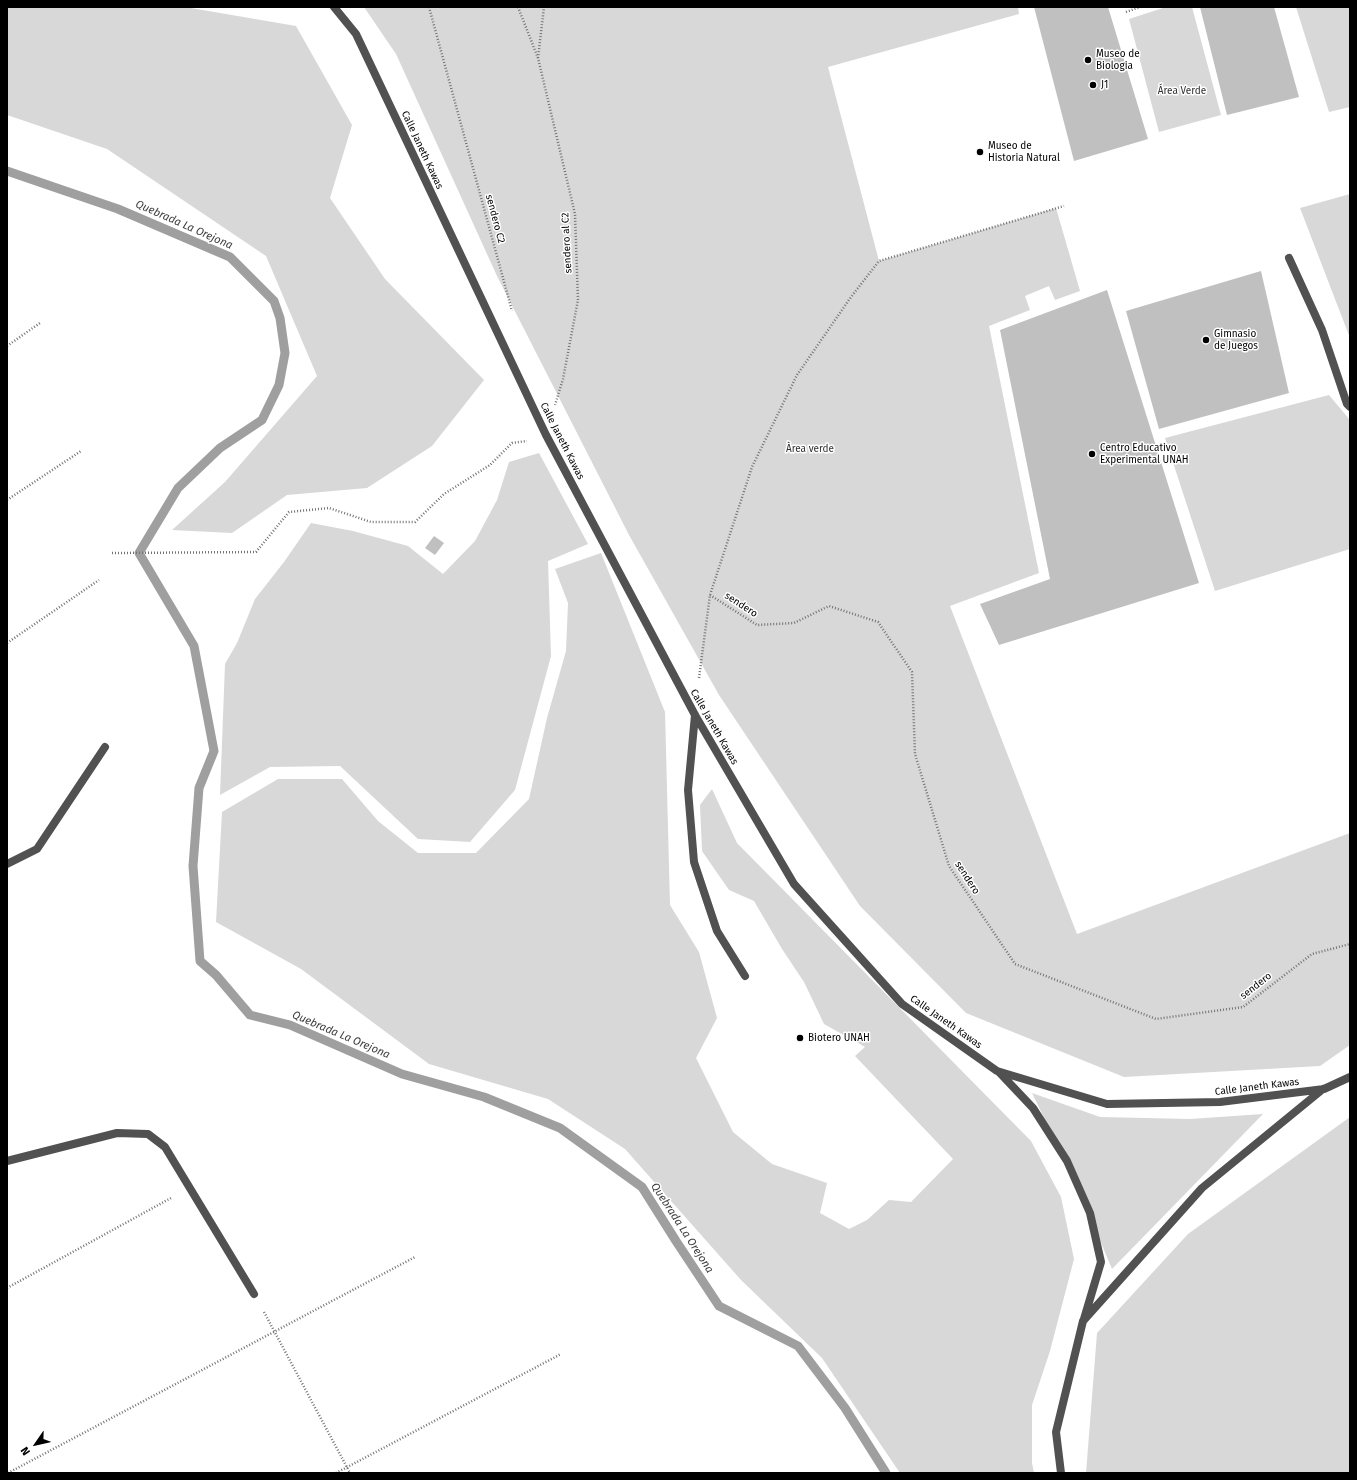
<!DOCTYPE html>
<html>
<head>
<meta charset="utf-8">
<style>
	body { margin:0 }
	#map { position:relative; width:1357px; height:1480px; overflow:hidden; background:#fff; font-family:"Fira Sans",sans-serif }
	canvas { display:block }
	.frame { position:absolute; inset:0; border:8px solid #000; pointer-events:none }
	.north { position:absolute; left:16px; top:1424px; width:40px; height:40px; -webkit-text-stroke:3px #fff; paint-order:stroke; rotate:236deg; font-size:11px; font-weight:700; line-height:16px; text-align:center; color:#000 }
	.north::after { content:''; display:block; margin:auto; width:14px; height:18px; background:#000; clip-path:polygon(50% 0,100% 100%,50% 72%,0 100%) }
</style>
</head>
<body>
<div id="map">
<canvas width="1357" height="1480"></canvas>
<div class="frame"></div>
<div class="north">N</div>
</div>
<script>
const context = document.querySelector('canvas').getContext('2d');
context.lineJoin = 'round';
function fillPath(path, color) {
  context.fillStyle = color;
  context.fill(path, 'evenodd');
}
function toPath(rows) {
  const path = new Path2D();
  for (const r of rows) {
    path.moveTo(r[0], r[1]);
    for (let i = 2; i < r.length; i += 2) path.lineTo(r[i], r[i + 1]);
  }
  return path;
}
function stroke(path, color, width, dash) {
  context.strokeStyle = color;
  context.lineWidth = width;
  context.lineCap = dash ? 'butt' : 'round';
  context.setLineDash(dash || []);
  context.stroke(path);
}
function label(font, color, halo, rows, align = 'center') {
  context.font = font + ' "Fira Sans",sans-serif';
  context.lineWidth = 3;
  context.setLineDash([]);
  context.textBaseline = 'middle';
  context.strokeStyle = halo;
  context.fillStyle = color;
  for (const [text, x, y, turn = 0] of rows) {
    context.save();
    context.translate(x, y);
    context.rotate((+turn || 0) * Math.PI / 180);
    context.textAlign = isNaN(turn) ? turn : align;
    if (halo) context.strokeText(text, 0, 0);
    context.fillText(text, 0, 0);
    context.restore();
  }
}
fillPath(toPath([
	[7,7,185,7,296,26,352,125,330,198,385,279,484,380,432,446,367,488,287,495,232,533,172,530,225,482,317,376,266,256,107,149,7,115],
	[364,7,1018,7,1019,14,828,67,879,261,1056,208,1080,291,1055,300,1049,286,1025,296,1030,310,989,326,1039,573,950,606,1077,934,1350,833,1350,1045,1320,1066,1124,1077,966,1013,860,906,719,695,629,535,497,276,396,54],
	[1166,7,1192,7,1221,115,1159,132,1129,19],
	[1296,7,1350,7,1350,107,1329,112],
	[1350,194,1350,338,1300,208],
	[1329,395,1350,420,1350,549,1215,591,1165,438],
	[539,453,588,544,548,561,551,656,515,790,470,842,418,839,340,766,270,767,220,795,225,664,237,643,255,599,284,562,311,523,353,531,408,546,443,574,475,541,497,500,509,462],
	[601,553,665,712,670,905,699,952,717,1018,696,1058,733,1132,772,1164,827,1183,820,1213,849,1229,867,1220,889,1200,911,1202,953,1159,855,1056,865,1047,824,1024,804,982,782,949,754,901,729,890,702,851,700,805,712,789,737,843,1031,1141,1061,1197,1074,1259,1050,1351,1032,1405,1032,1463,1034,1473,900,1473,822,1358,741,1280,625,1149,548,1099,429,1064,301,969,216,922,222,812,278,779,342,779,378,821,418,853,476,853,529,799,547,718,566,651,568,603,555,569],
	[1032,1093,1100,1117,1190,1119,1263,1114,1112,1269,1079,1190],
	[1350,1117,1350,1473,1086,1473,1097,1333,1188,1234]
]), '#d8d8d8');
stroke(toPath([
	[7,171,118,209,230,257,274,301,280,318,285,353,279,385,262,420,220,448,178,488,139,553,194,646,214,751,199,788,193,866,200,961,216,975,250,1015,290,1025,402,1074,484,1097,560,1128,642,1187,676,1241,719,1306,798,1346,845,1408,886,1473]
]), '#9f9f9f', 9);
fillPath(toPath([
	[1034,7,1108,7,1148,139,1074,161],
	[1200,7,1274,7,1299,97,1227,115],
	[1261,271,1289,393,1159,429,1126,311],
	[1107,290,1199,583,999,645,980,604,1050,579,1000,330],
	[434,536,444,543,435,555,425,548]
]), '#c0c0c0');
stroke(toPath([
	[429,7,512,311],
	[518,7,538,58,575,214,578,300,563,379,555,405],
	[1126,12,1140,7],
	[538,58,544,7],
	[7,346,40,323],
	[7,500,81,451],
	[112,553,256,552,289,512,329,508,371,522,415,522,444,494,490,465,512,443,527,441],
	[710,595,757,625,794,623,829,606,878,622,912,672,915,754,949,866,1015,964,1156,1019,1243,1007,1312,954,1350,944],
	[7,643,99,580],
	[699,678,710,595,752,467,797,375,851,297,879,261,1064,206],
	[7,1288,171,1198],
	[264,1312,350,1473],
	[8,1473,415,1257],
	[336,1473,561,1354]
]), '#737373', 2.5, [1, 2]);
stroke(toPath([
	[334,7,356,34,546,435,695,715,794,884,902,1004,997,1071,1107,1104,1220,1102,1324,1089,1350,1077],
	[1289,258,1322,330,1347,404,1350,407],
	[695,715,688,790,694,862,717,931,745,976],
	[999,1072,1033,1108,1067,1161,1090,1213,1101,1262,1084,1319],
	[1061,1473,1056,1432,1083,1321,1202,1188,1323,1089]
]), '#515151', 8);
stroke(toPath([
	[7,864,37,849,105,747],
	[7,1161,117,1133,148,1134,165,1147,254,1294]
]), '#515151', 8);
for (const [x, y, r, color] of [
	[1088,60,4,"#000"],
	[1093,85,4,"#000"],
	[980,152,4,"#000"],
	[1206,340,4,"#000"],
	[1092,454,4,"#000"],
	[800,1038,4,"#000"]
]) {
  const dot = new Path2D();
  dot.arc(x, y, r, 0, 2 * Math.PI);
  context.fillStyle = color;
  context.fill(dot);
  stroke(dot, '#fff', 1.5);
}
label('10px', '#000', '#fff', [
	["Museo de",1096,54],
	["Biologia",1096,66],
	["J1",1101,85],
	["Museo de",988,146],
	["Historia Natural",988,158],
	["Gimnasio",1214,334],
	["de Juegos",1214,346],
	["Centro Educativo",1100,448],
	["Experimental UNAH",1100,460],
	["Biotero UNAH",808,1038]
], 'left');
label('10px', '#2f2f2f', '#fff', [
	["Área Verde",1182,91],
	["Àrea verde",810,449]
]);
label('10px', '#000', '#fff', [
	["Calle Janeth Kawas",422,150,65],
	["sendero C2",495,219,75],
	["sendero al C2",567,243,-93],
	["Calle Janeth Kawas",562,441,63],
	["sendero",741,605,33],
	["Calle Janeth Kawas",714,727,60],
	["sendero",967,878,57],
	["sendero",1256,986,-38],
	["Calle Janeth Kawas",946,1022,35],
	["Calle Janeth Kawas",1257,1087,-7]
]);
label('italic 11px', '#404040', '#fff', [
	["Quebrada La Orejona",184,225,24],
	["Quebrada La Orejona",341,1035,23],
	["Quebrada La Orejona",682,1228,57]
]);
</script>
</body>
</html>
